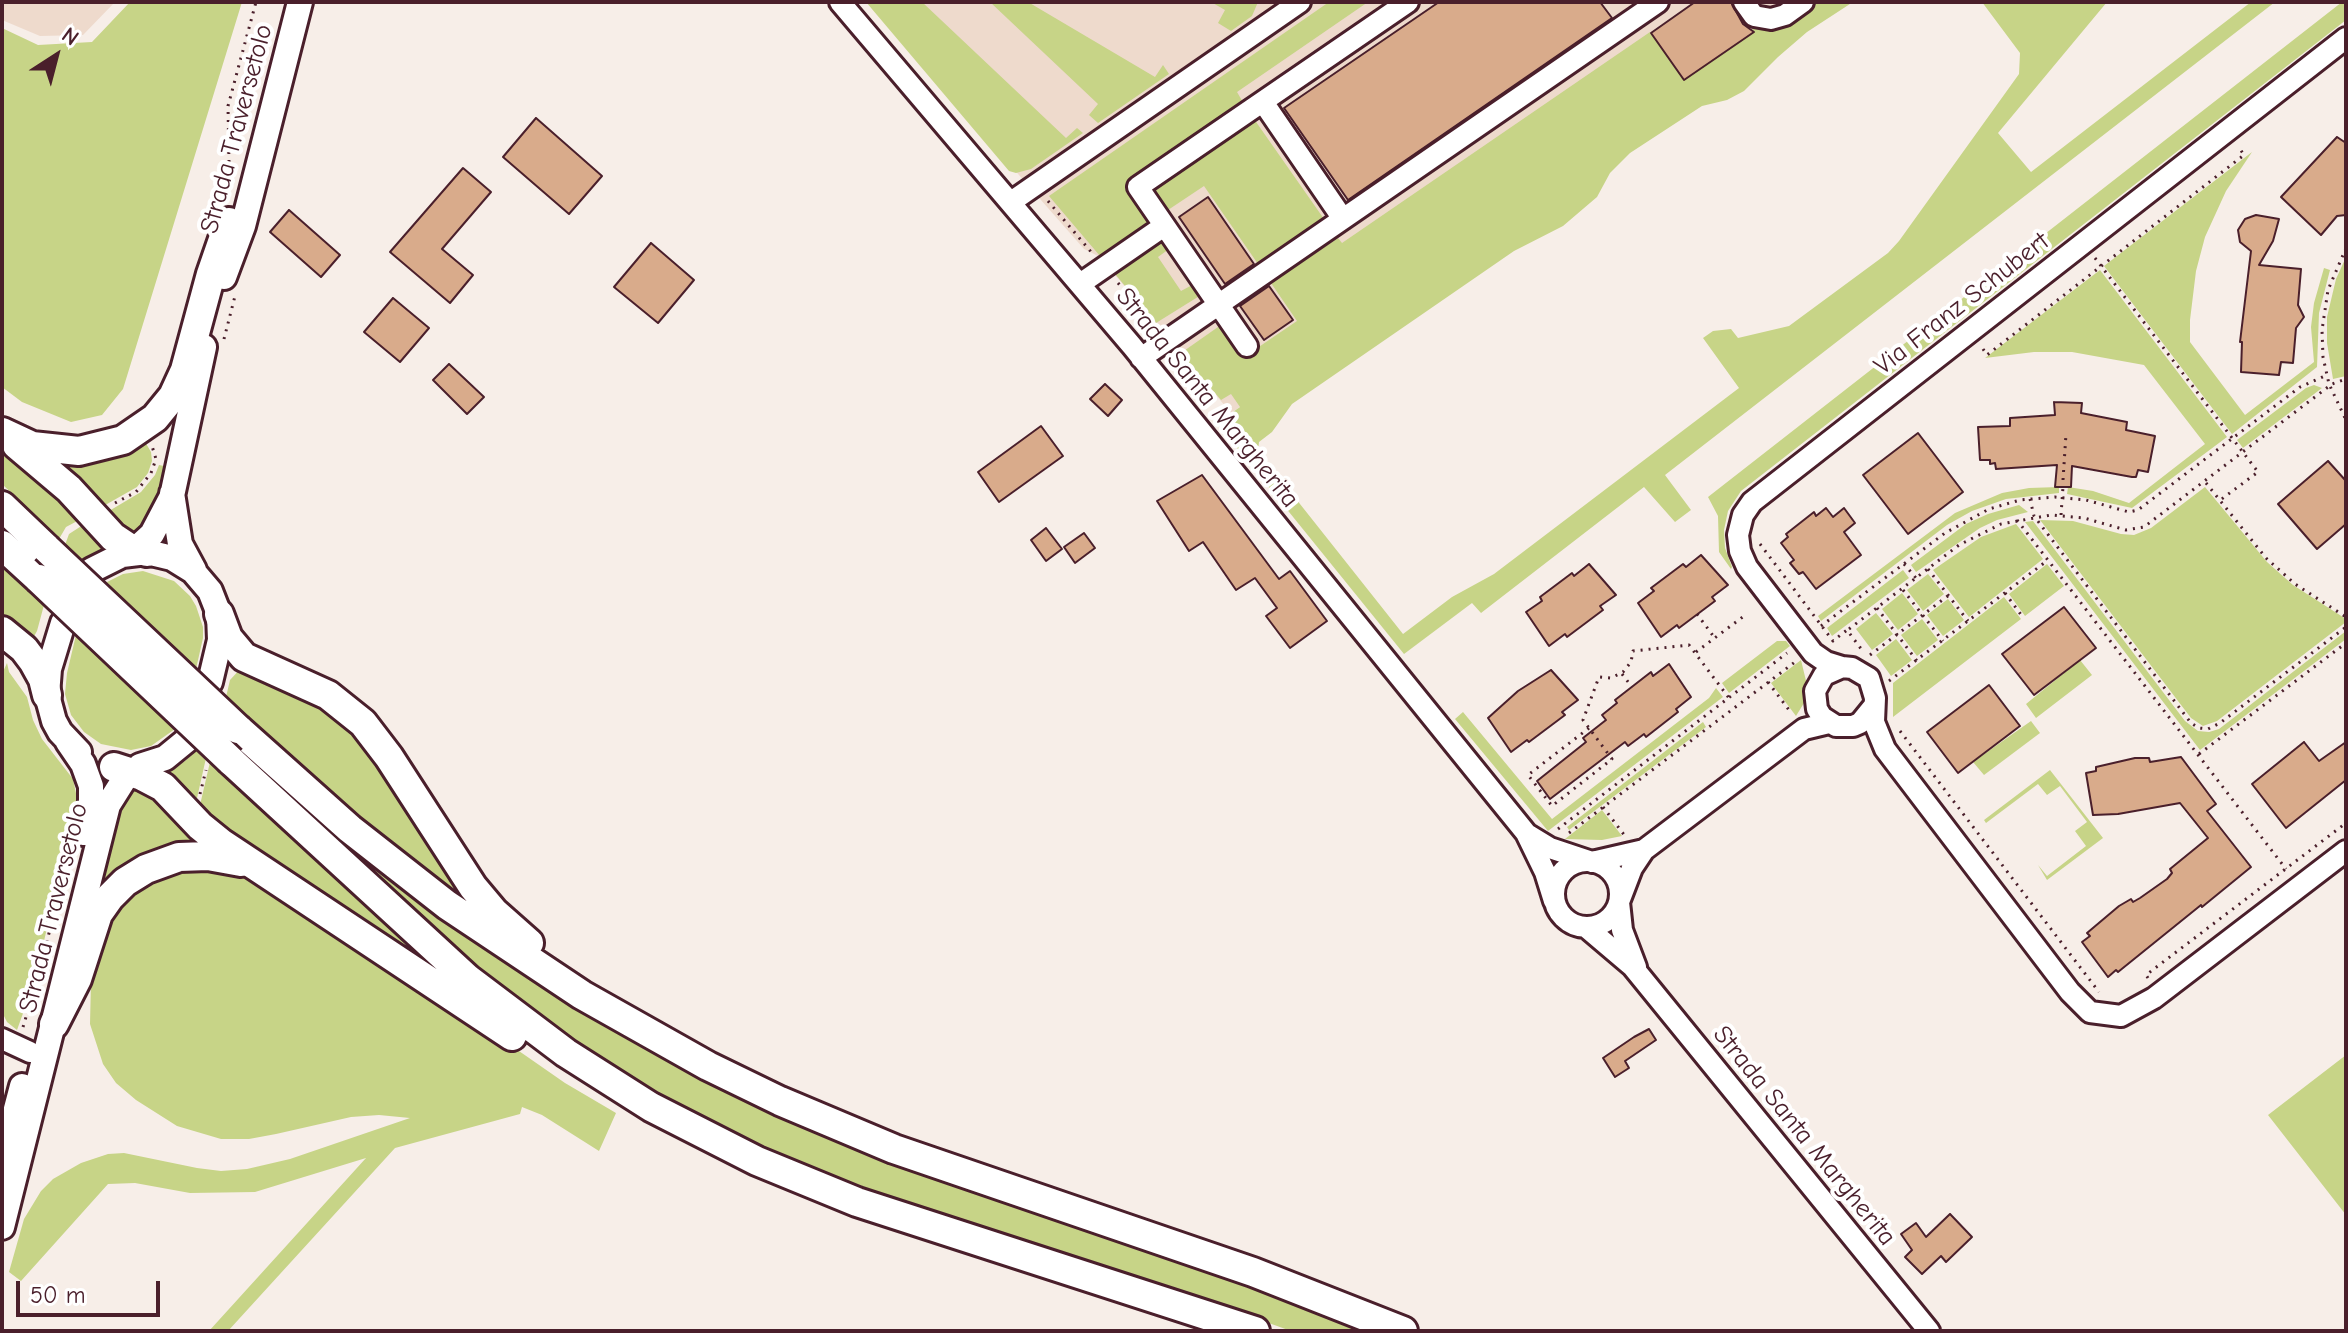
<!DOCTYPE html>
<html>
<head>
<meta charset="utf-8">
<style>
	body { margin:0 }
	#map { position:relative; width:2348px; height:1333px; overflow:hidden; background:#f7eee8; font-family:"Comic Neue",sans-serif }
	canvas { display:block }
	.frame { position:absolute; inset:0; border:4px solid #4a1f2b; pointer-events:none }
	.north { position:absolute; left:16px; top:16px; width:80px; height:80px; -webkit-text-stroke:6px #fff; paint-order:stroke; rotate:36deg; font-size:22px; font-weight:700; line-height:32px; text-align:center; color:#4a1f2b }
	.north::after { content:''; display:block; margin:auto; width:28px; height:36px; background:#4a1f2b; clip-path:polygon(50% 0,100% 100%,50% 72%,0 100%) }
	.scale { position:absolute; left:16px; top:1281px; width:144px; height:36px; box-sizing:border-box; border:4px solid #4a1f2b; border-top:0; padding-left:10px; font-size:24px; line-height:28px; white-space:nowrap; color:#4a1f2b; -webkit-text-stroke:6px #fff; paint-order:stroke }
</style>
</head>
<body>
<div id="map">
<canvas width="2348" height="1333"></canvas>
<div class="frame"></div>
<div class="north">N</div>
<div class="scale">50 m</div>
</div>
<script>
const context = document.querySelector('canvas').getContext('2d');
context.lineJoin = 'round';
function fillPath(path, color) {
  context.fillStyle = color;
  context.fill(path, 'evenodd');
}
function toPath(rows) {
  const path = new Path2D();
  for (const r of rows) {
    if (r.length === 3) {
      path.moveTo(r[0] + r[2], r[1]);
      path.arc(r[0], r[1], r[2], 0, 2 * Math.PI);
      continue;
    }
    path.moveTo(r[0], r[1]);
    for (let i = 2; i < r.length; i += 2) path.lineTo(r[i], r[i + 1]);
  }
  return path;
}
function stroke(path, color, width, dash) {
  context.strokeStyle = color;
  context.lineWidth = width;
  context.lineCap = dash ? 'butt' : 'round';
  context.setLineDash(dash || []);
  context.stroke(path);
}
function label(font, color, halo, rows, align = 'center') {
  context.font = font + ' "Comic Neue",sans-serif';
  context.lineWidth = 8;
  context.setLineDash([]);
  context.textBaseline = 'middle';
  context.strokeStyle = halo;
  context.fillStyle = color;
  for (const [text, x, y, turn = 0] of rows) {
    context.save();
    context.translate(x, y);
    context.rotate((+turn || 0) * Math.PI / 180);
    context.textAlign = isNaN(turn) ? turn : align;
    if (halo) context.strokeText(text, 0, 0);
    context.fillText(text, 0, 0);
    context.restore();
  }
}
fillPath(toPath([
	[2,2,115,2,83,35,40,36,2,20],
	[867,2,1825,2,1231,413,1100,257,1084,249]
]), '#eedacc');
fillPath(toPath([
	[130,2,242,2,123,389,102,415,71,422,22,402,2,387,2,28,38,45,92,42],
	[866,2,922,2,1066,138,1077,128,1083,133,1031,169,1016,173,1009,171],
	[990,2,1028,2,1155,77,1163,65,1169,74,1098,123,1089,115,1098,104],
	[1211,2,1258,2,1252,16,1231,31,1218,23,1225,10],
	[1329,2,1368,2,1237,92,1244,104,1126,184,1151,222,1100,256,1049,196],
	[1813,2,1853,2,1807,32,1778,57,1744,91,1727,100,1702,106,1630,153,1610,173,1597,197,1563,226,1514,251,1292,404,1272,432,1259,442,1258,451,1403,634,1452,597,1494,574,1739,388,1703,338,1713,331,1731,329,1738,338,1789,326,1888,253,1899,241,2019,74,2020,53,1982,2,2107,2,1998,133,2031,172,2251,2,2275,2,1665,475,1691,510,1675,522,1644,487,1481,613,1472,603,1404,654,1217,423,1240,407,1231,394,1221,400,1181,353,1218,327,1224,328,1244,357,1297,321,1271,283,1338,238,1342,243,1650,32,1684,80,1754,32,1750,25,1767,26],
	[2342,2,2346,2,2346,20,1741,491,1728,511,1724,530,1725,548,1732,567,1731,569,1719,552,1718,516,1708,497],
	[1254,119,1324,219,1258,264,1204,186,1165,212,1150,189],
	[2252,152,2226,191,2205,237,2196,271,2190,320,2190,342,2245,415,2314,362,2311,327,2314,303,2324,268,2330,270,2319,313,2317,367,2232,434,2104,266],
	[1163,239,1169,249,1158,257,1181,291,1194,284,1201,295,1156,323,1115,274],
	[2346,257,2346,376,2333,379,2327,343,2327,317,2336,279],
	[2100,270,2227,437,2132,508,2067,494,2068,487,2093,491,2129,503,2205,444,2144,365,2072,352,2034,352,1985,358],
	[2314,385,2322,388,2243,448,2237,440,2306,388],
	[144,440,151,452,152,461,148,473,137,487,100,508,57,462],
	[2,445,83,518,66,527,59,539,2,484],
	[159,465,164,466,155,513,135,536,104,514,141,492,155,475],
	[2059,487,2059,493,2006,499,1972,511,1947,525,1821,621,1818,616,1955,513,2002,493,2029,488],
	[2205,487,2267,562,2293,585,2346,619,2346,622,2217,721,2203,726,2191,718,2040,520,2073,521,2121,534,2134,535,2151,528],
	[2019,505,2028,512,1997,520,1980,528,1916,572,1911,565,1966,524,1988,514],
	[2033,521,2185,721,2198,731,2209,732,2219,729,2346,631,2346,639,2200,750,2025,522],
	[86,523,107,546,82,561,65,545,69,534],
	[2016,524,2043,559,1969,617,1933,570,1981,537],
	[2,564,44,605,37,631,32,640,2,620],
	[2047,564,2064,586,2025,616,2009,594],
	[1903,570,1909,578,1832,636,1827,628],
	[143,571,174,581,190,596,196,606,203,627,203,638,196,669,105,583,123,574],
	[1928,574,1944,594,1923,611,1907,590],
	[1902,593,1918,614,1898,630,1882,609],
	[2004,597,2021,619,1893,717,1893,683],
	[1948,599,1964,620,1943,636,1927,615],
	[1876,613,1893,634,1872,650,1856,629],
	[1922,619,1938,640,1917,656,1901,635],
	[76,635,175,729,151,746,131,750,101,744,84,732,71,715,65,694,67,673],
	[1896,639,1912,660,1891,676,1876,655],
	[1777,641,1786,641,1790,646,1729,693,1722,683],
	[1801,660,1807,685,1804,703,1796,716,1771,683],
	[2080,660,2092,675,2036,718,2026,704],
	[7,663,9,672,27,697,33,720,42,739,73,779,77,798,35,980,17,1030,7,1022,2,1012,4,706,2,674],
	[242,667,348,720,468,902,353,811,242,714,226,697,230,680],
	[1716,688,1723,697,1548,831,1455,719,1463,712,1552,819,1709,698],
	[2031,721,2040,733,1984,775,1973,762],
	[1703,722,1706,727,1569,830,1567,827],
	[197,750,206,758,195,807,162,775,185,761],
	[210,762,227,776,430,965,202,815,206,811,200,805],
	[2050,770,2103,838,2047,880,2038,865,2047,876,2086,846,2075,831,2087,822,2060,786,2047,795,2038,784,1986,823,1984,820],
	[135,790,154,798,186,832,201,841,98,894,109,826,125,799],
	[1602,810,1622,836,1602,840,1565,839],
	[323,821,591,1014,1212,1269,1375,1331,1291,1331,1227,1308,970,1229,793,1164,686,1113,596,1059,500,989,318,827],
	[229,869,251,878,483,1026,565,1083,616,1113,599,1151,542,1115,522,1107,520,1114,395,1148,228,1331,209,1331,366,1158,255,1192,190,1193,135,1183,108,1184,21,1281,9,1272,24,1219,41,1191,53,1179,81,1163,108,1154,124,1153,197,1168,221,1171,247,1169,290,1159,410,1118,379,1115,351,1117,276,1134,249,1139,221,1139,177,1126,136,1100,116,1083,103,1064,90,1024,91,981,96,952,112,910,163,870],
	[2346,1055,2346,1215,2268,1115]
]), '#c7d487');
const building = toPath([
	[1439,2,1600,2,1612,18,1348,200,1284,108,1439,2],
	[1695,2,1731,2,1743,24,1754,32,1684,80,1651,33,1695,2],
	[536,118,602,176,569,214,503,157,536,118],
	[2337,137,2346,143,2346,215,2337,216,2321,235,2281,197,2337,137],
	[463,168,491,192,442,249,473,275,450,303,390,252,463,168],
	[1208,197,1254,264,1225,284,1179,217,1208,197],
	[289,210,340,255,321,277,270,232,289,210],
	[2256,215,2279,219,2273,241,2259,265,2301,269,2298,305,2304,317,2296,328,2293,363,2281,362,2279,375,2241,372,2242,342,2240,342,2251,251,2240,242,2238,230,2245,219,2256,215],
	[651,243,694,280,658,323,614,287,651,243],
	[1269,286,1293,320,1264,340,1240,306,1269,286],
	[393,298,429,328,400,362,364,332,393,298],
	[449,364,484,397,467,414,433,380,449,364],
	[1105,384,1122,400,1108,416,1090,399,1105,384],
	[2054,402,2082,403,2081,413,2127,422,2126,430,2155,436,2148,472,2138,470,2136,477,2132,477,2072,466,2071,487,2055,487,2057,465,1996,469,1995,463,1990,464,1990,460,1980,460,1978,427,2010,426,2010,418,2055,415,2054,402],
	[1041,426,1063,456,999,502,978,472,1041,426],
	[1918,433,1963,492,1908,534,1863,475,1918,433],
	[2328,461,2346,481,2346,524,2317,549,2278,504,2328,461],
	[1202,475,1279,579,1290,571,1327,621,1290,648,1266,616,1277,608,1255,578,1236,590,1203,542,1189,551,1157,501,1202,475],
	[1826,508,1833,517,1844,508,1855,523,1844,532,1861,555,1816,589,1803,572,1799,574,1790,563,1794,560,1781,543,1788,537,1786,534,1814,512,1816,516,1826,508],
	[1046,528,1062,549,1046,561,1031,540,1046,528],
	[1084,533,1095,548,1075,563,1064,547,1084,533],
	[1701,555,1728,585,1712,597,1715,601,1679,628,1677,625,1661,637,1638,603,1654,591,1651,588,1683,564,1686,567,1701,555],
	[1589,564,1616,595,1600,606,1603,610,1567,637,1565,634,1549,646,1526,612,1542,601,1540,597,1572,573,1574,576,1589,564],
	[2064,607,2096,648,2034,695,2002,654,2064,607],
	[1669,664,1691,697,1676,709,1678,712,1646,737,1644,734,1628,746,1625,742,1550,799,1537,781,1586,742,1583,738,1606,720,1602,715,1617,703,1615,700,1651,672,1653,676,1669,664],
	[1551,670,1578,700,1562,712,1565,715,1529,742,1527,740,1511,752,1488,718,1518,691,1551,670],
	[1989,685,2020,726,1958,773,1927,732,1989,685],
	[2304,742,2319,761,2346,742,2346,780,2286,828,2252,784,2304,742],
	[2181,757,2216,804,2207,811,2251,867,2202,907,2201,905,2118,972,2116,970,2108,977,2082,942,2090,936,2087,933,2119,906,2131,899,2133,902,2140,898,2167,879,2172,873,2170,869,2208,838,2180,803,2118,814,2093,815,2086,773,2096,771,2096,767,2135,758,2149,758,2150,762,2181,757],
	[1649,1029,1656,1040,1625,1061,1629,1068,1615,1077,1603,1058,1634,1037,1649,1029],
	[1950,1214,1972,1237,1946,1262,1941,1256,1922,1274,1905,1257,1912,1250,1901,1234,1916,1223,1926,1237,1950,1214]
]);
fillPath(building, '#d9ab8b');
stroke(building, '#4a1f2b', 2);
const minor = toPath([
	[840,2,1132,346,1526,833,1545,872,1554,901],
	[1744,2,1754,16,1771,19,1785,15,1803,2],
	[1263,102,1343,219],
	[1011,202,1300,2],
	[1080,284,1164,226],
	[1247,346,1138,187,1408,2],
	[1141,358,1658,2],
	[1842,667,1826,662,1813,653,1747,567,1740,551,1738,535,1743,515,1752,502,2346,38],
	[1873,707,1860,723,1853,726,1836,726,1822,717,1817,709,1815,691,1824,675,1842,667,1852,668,1869,678,1875,698,1874,722,1885,749,2070,992,2090,1012,2121,1016,2154,998,2346,851],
	[1527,834,1550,848,1592,862,1644,850],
	[1587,894,33],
	[1586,927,1632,966,1929,1331],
	[1636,967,1622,930,1619,902,1632,868,1644,850,1804,729,1829,723],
	[2,1039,30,1052]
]);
const major = toPath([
	[224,277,243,226,300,2],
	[172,493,180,544,194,570],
	[123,554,140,545,152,534,172,496,204,347],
	[92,570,122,555,147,552,172,558,193,571,210,591,219,614,220,640,210,682],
	[63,623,49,669,47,695,54,721,60,732,79,752],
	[68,742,83,764,91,786,91,802,84,833],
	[140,766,165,758,187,740],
	[2,1162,22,1086],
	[2,1227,108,805,125,778,153,763]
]);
const highway = toPath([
	[2,432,32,446,79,451,123,440,155,418,173,396,185,370,211,274,229,222],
	[17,445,69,489,113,537,128,547,147,552],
	[2,506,46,548],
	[2,545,39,579],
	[219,614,228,638,244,657,328,695,363,723,389,757,473,887,494,912,529,943],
	[2,631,24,649,33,661,43,679,47,695],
	[238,729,350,829,447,905,582,995,708,1066,780,1101,894,1149,1253,1272,1403,1331],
	[231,761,468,979,566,1053,651,1107,757,1161,857,1202,1255,1331],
	[114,767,142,776,163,787,200,826,221,843,512,1036],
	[54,1024,77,979,98,914,110,897,125,882,146,869,179,857,208,856,241,862]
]);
stroke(minor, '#4a1f2b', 26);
stroke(major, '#4a1f2b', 30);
stroke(highway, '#4a1f2b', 34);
stroke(toPath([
	[220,201,229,162,228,106,256,2],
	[1048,201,1092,253],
	[2346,248,2328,290,2322,330,2323,357,2329,384,2346,420],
	[2095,258,2258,472,2219,501],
	[1118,283,1155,326],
	[224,339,235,296],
	[1983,349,1987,355,2244,155,2238,146],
	[1180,356,1201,382,1205,405],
	[2063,480,2066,434],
	[2206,483,2266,558,2295,584,2346,617],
	[2030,499,2034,516,2191,723,2199,728,2208,729,2220,723,2346,627],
	[115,503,136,492,151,473,156,459,152,446],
	[2061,515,2063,487],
	[2017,520,2286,869],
	[1760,544,1833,641,1847,630,1862,650],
	[1904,564,1916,578],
	[1928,569,1968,621],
	[1903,590,1943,641],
	[2005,593,2022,616],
	[1877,608,1917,661],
	[1697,614,1714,637],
	[1821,626,1945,533,1989,509,2020,500,2055,497,2086,500,2129,512,2138,510,2300,387,2327,375],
	[1849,629,1959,545,2001,524,2051,515,2084,518,2126,530,2144,527,2332,384,2346,379],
	[1696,652,1744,616],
	[1870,655,1949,595],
	[1622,674,1632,687],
	[1889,681,2048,560],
	[1768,682,1792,714],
	[1589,728,1528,775,1552,806,1612,759,1589,728,1583,720,1599,677,1611,678,1623,672,1631,662,1633,651,1689,645,1729,698],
	[1900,731,2099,992],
	[2199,754,2346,643],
	[200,794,206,770],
	[1603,807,1625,836],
	[1558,829,1787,653],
	[1569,833,1795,662],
	[2148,978,2146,975,2346,823],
	[23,1027,37,981,70,849]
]), '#4a1f2b', 3, [2, 6]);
stroke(minor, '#fff', 20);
stroke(major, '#fff', 24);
stroke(highway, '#fff', 28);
const highwayBridge = toPath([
	[46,548,238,729],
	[39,579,231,761]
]);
stroke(highwayBridge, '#4a1f2b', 34, []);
stroke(highwayBridge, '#fff', 28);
label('26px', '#4a1f2b', '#fff', [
	["Strada Traversetolo",237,129,-75],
	["Via Franz Schubert",1962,304,-38],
	["Strada Santa Margherita",1207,398,51],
	["Strada Traversetolo",54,908,-76],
	["Strada Santa Margherita",1804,1136,51]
]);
</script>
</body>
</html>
